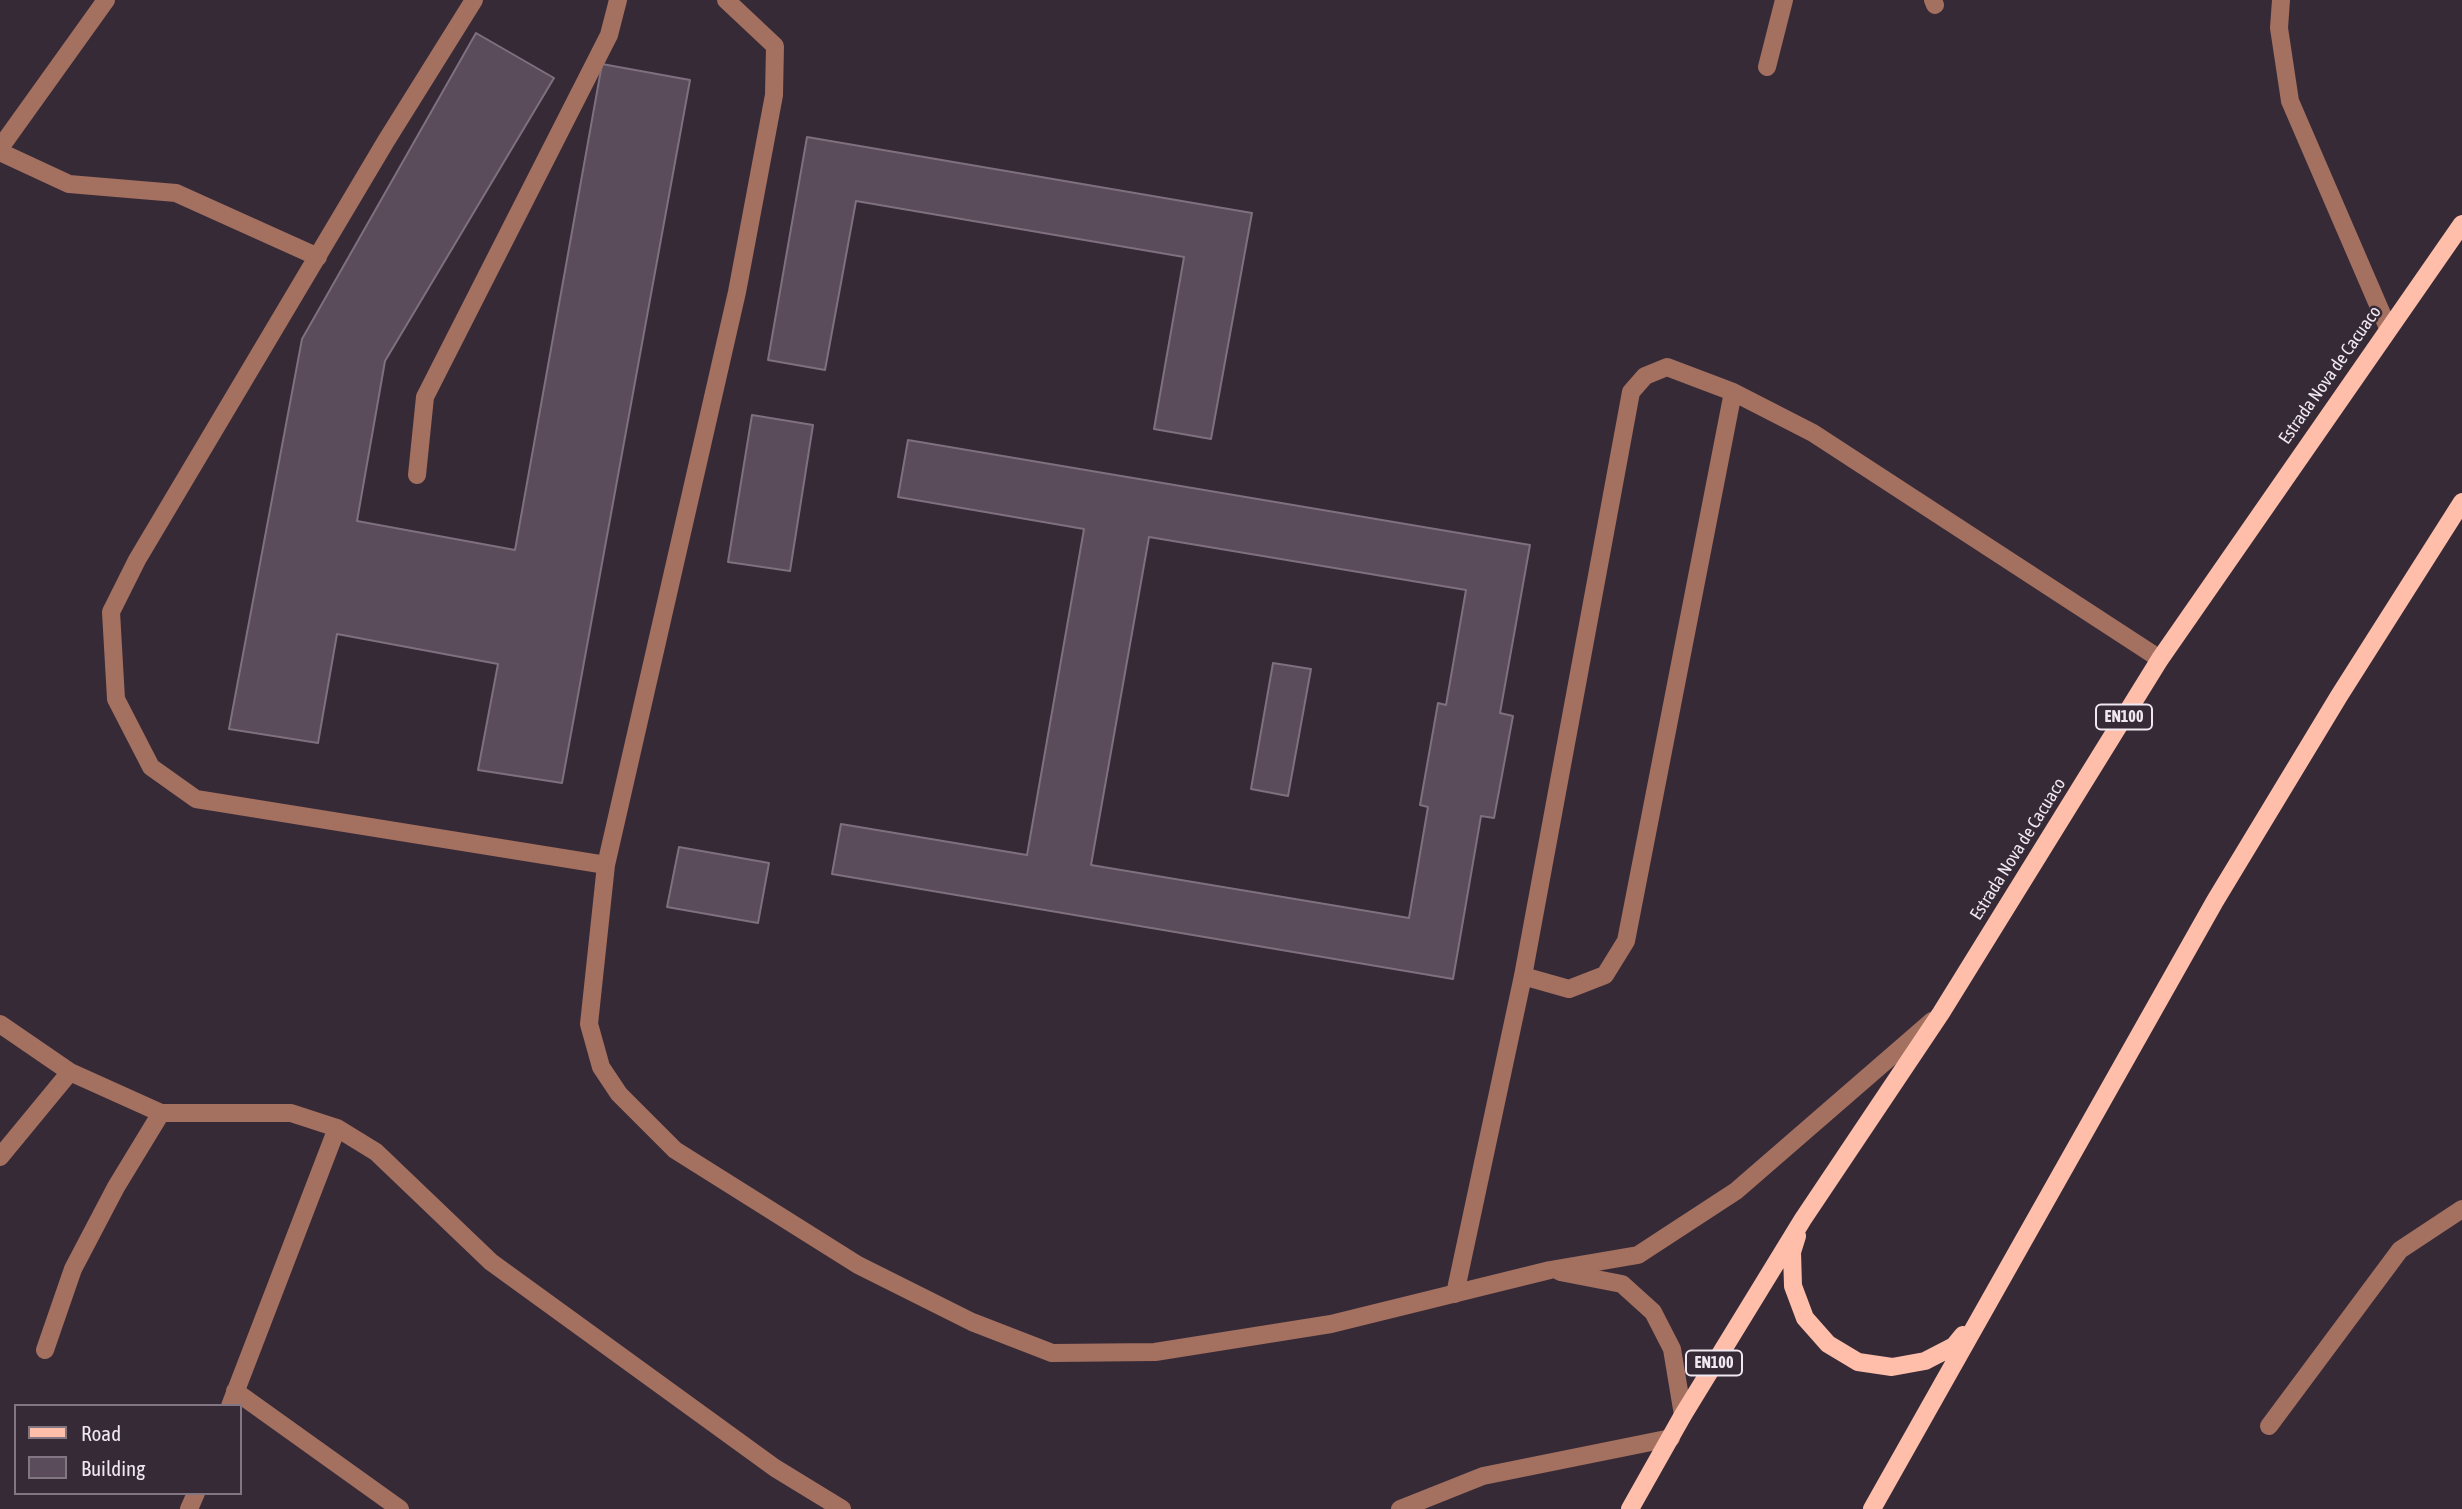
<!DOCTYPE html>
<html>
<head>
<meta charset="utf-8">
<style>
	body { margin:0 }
	#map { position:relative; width:2462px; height:1509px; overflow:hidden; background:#372a37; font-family:"Asap Condensed",sans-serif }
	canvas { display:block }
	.legend { position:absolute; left:14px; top:1404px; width:228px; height:91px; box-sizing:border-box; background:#372a37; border:2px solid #817681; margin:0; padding:9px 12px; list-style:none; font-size:21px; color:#f0e8f0 }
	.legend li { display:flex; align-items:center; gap:14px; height:35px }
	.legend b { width:35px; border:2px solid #817681 }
</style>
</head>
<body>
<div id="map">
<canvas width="2462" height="1509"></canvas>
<ul class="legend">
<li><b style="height:9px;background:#ffbeaa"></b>Road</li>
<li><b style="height:19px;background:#5a4c5a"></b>Building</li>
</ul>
</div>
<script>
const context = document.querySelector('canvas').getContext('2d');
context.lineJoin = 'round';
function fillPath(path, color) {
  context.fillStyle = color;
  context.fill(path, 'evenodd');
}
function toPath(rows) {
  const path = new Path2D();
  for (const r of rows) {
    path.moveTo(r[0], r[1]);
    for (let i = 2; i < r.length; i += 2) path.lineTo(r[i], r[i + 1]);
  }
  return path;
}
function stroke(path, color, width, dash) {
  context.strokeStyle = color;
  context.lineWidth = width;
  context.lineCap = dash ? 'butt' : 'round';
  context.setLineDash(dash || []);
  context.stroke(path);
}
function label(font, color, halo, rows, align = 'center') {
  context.font = font + ' "Asap Condensed",sans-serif';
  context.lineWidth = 5;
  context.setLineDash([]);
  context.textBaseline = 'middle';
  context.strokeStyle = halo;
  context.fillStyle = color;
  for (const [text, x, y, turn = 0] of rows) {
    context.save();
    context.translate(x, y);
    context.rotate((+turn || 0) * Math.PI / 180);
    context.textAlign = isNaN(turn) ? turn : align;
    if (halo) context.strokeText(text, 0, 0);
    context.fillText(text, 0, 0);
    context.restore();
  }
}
const building = toPath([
	[476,33,554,78,385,361,357,521,515,550,602,64,690,80,562,783,478,770,498,664,337,634,318,743,229,729,302,339,476,33],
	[807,137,1252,213,1211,439,1154,429,1184,257,856,201,825,370,768,360,807,137],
	[752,415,813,425,790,571,728,562,752,415],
	[908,440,1530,545,1500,713,1513,716,1494,818,1481,816,1453,979,832,874,841,824,1027,855,1084,529,898,497,908,440],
	[1149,537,1466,590,1446,705,1438,703,1420,805,1428,807,1409,918,1091,865,1149,537],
	[1273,663,1311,669,1288,796,1251,789,1273,663],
	[679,847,769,863,758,923,667,907,679,847]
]);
fillPath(building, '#5a4c5a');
stroke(building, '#7f707f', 2);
stroke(toPath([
	[474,0,386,141,137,560,111,612,116,699,151,767,196,799,606,865],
	[726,0,775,46,774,95,737,292,606,865,589,1024,601,1067,619,1094,675,1150,858,1265,972,1322,1052,1353,1155,1352,1331,1324,1550,1270,1638,1255,1736,1191,1932,1021],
	[1933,0,1935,5],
	[2281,0,2279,28,2290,101,2388,328],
	[1767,67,1784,0],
	[0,148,106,0],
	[0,152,69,184,176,193,318,257],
	[417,475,425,397,609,35,618,0],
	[1523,976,1569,989,1605,975,1626,941,1733,392],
	[0,1024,70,1072,161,1113,291,1113,337,1128,376,1152,491,1262,775,1468,842,1509],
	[0,1157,70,1072],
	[1560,1272,1622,1284,1653,1312,1672,1349,1683,1415],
	[1455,1294,1523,976,1631,392,1645,376,1667,367,1733,392,1813,433,2160,659],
	[45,1350,73,1269,116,1187,161,1113],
	[235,1391,400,1509],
	[230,1406,337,1128],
	[2269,1426,2400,1250,2462,1209],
	[189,1509,196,1493],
	[1400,1509,1483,1476,1671,1438]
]), '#a47060', 18);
stroke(toPath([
	[1797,1236,1792,1252,1793,1286,1805,1318,1828,1344,1858,1362,1892,1367,1925,1361,1954,1346,1963,1335],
	[1630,1509,1683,1415,1803,1219,1941,1013,2160,659,2462,224],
	[1872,1509,2215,901,2339,696,2462,502]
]), '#ffbeaa', 18);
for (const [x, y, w] of [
	[2124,717,56],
	[1714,1363,56]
]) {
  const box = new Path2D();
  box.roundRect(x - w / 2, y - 12.5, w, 25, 5);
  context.fillStyle = '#372a37';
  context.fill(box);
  stroke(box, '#f0e8f0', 2);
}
label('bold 16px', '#f0e8f0', null, [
	["EN100",2124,717],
	["EN100",1714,1363]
]);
label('18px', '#f0e8f0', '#372a37', [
	["Estrada Nova de Cacuaco",2330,375,-55],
	["Estrada Nova de Cacuaco",2018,849,-58]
]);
</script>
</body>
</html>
